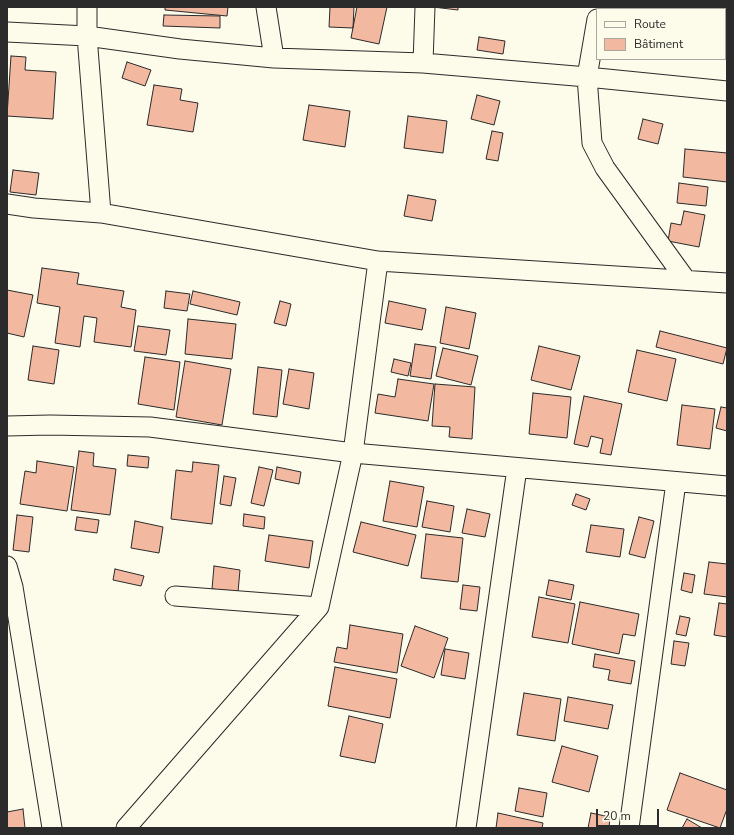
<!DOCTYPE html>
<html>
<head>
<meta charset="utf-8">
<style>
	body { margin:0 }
	#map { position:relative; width:734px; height:835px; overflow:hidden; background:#fdfbea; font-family:"Nunito Sans",sans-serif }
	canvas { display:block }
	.frame { position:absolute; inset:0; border:8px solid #2b2b2b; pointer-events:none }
	.legend { position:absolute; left:596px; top:8px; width:130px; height:52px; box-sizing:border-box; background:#fdfbea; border:1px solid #a9a89e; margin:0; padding:5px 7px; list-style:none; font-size:12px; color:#2b2b2b }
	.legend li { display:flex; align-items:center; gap:8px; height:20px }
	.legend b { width:20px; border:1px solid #a9a89e }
	.scale { position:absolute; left:596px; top:809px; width:63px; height:18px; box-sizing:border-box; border:2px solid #2b2b2b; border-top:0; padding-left:5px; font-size:12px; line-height:14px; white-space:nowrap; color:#2b2b2b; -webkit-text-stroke:3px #fdfbea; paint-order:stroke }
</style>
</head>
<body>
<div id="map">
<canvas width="734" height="835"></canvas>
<div class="frame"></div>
<ul class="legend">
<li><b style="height:5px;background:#fdfbea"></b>Route</li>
<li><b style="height:11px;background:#f2b8a0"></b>Bâtiment</li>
</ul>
<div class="scale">20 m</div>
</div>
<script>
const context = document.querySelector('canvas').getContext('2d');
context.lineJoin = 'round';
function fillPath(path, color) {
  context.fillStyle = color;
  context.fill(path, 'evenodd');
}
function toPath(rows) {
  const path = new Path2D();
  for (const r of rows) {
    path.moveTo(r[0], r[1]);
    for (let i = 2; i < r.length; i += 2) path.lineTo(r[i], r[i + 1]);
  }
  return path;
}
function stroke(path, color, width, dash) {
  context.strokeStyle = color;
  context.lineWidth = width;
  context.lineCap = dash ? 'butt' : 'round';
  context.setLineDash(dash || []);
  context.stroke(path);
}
const building = toPath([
	[165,7,228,7,227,16,165,10,165,7],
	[330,7,354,7,353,28,329,27,330,7],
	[357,7,387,7,379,44,351,38,357,7],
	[433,7,458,7,458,10,433,7],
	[640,7,671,7,671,9,640,9,640,7],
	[164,15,220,16,220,28,163,26,164,15],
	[479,37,505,41,503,54,477,50,479,37],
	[11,56,26,57,25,70,56,72,53,119,7,116,11,56],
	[127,62,151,70,145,86,122,78,127,62],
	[154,85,182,89,180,100,198,103,193,132,147,125,154,85],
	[477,95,500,101,494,125,471,119,477,95],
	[309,105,350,111,345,147,303,140,309,105],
	[408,116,447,121,443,153,404,148,408,116],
	[643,119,663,124,658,144,638,139,643,119],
	[492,131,503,133,498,161,486,159,492,131],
	[685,149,727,153,727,182,683,177,685,149],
	[13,170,39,173,36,195,10,192,13,170],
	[679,183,708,187,706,206,677,203,679,183],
	[408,195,436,200,432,221,404,216,408,195],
	[684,211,705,215,699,247,668,241,671,223,681,225,684,211],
	[42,268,79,273,77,284,124,291,121,307,136,310,131,347,94,342,97,318,84,316,80,347,55,343,60,307,37,303,42,268],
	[7,290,33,295,24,337,7,333,7,290],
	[166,291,190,294,187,311,164,308,166,291],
	[193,291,240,302,237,315,190,304,193,291],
	[280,301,291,304,286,326,274,323,280,301],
	[389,301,426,309,422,330,385,323,389,301],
	[446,307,476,313,469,349,440,343,446,307],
	[188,319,236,324,232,359,185,354,188,319],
	[138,326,170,330,166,355,134,351,138,326],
	[660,331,727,348,723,364,656,347,660,331],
	[415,344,436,347,431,379,410,376,415,344],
	[33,346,59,350,54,384,28,380,33,346],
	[539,346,580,356,571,390,531,380,539,346],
	[443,348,478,356,471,385,436,376,443,348],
	[637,350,676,359,667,401,628,392,637,350],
	[145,357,180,362,174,410,138,404,145,357],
	[394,359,411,363,408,376,391,372,394,359],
	[185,361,231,369,222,425,176,417,185,361],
	[258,367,282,370,277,417,253,414,258,367],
	[289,369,314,373,309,409,283,404,289,369],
	[398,379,434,384,428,421,375,413,378,394,395,397,398,379],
	[435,384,475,387,472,439,449,437,450,427,432,426,435,384],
	[533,393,571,397,567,438,529,434,533,393],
	[584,396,622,404,611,455,600,453,603,439,591,436,588,447,574,444,584,396],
	[682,405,715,409,710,449,677,445,682,405],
	[721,407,727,408,727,431,716,428,721,407],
	[79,451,94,453,93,466,116,469,110,515,71,510,79,451],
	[128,455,149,457,148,468,127,466,128,455],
	[37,461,74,467,67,511,20,504,25,471,36,473,37,461],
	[193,462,219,465,212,524,171,519,176,470,192,472,193,462],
	[259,467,273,470,264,506,251,503,259,467],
	[277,467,301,472,299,484,275,479,277,467],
	[224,476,236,478,231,506,220,504,224,476],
	[390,481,424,487,417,527,383,521,390,481],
	[576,494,590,499,586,510,572,505,576,494],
	[427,501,454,506,450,532,422,527,427,501],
	[467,509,490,514,485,537,462,533,467,509],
	[244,514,265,517,264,529,243,526,244,514],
	[17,515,33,517,29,552,13,550,17,515],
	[77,517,99,520,97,533,75,530,77,517],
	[639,517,654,521,645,558,629,554,639,517],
	[135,521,163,527,159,553,131,548,135,521],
	[361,522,416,535,408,566,353,552,361,522],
	[591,525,624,529,620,557,586,552,591,525],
	[426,534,463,538,458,582,421,578,426,534],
	[269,535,313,541,309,568,265,561,269,535],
	[709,562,727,564,727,597,704,594,709,562],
	[214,566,240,570,238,592,212,589,214,566],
	[115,569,144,576,141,586,113,580,115,569],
	[684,573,695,575,692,593,681,590,684,573],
	[549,580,574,585,571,600,546,595,549,580],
	[463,585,480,587,477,611,460,609,463,585],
	[539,597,575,604,568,643,532,637,539,597],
	[580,602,639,614,635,636,623,634,619,654,572,644,580,602],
	[719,603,727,604,727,637,714,635,719,603],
	[680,616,690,618,686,636,676,634,680,616],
	[350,625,403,634,397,673,334,662,337,647,347,649,350,625],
	[415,626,448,638,434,678,401,666,415,626],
	[674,641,689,643,685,666,671,664,674,641],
	[445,649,469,653,465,679,441,675,445,649],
	[595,654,635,661,631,684,608,680,610,670,593,667,595,654],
	[335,667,397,679,390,718,328,706,335,667],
	[524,693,561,699,555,741,517,735,524,693],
	[568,697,613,705,608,729,564,721,568,697],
	[349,716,383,724,375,763,340,756,349,716],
	[562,746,598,756,589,792,552,782,562,746],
	[680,773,727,790,727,809,720,828,667,810,680,773],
	[519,788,547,793,543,817,515,811,519,788],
	[23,809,25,828,7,828,7,812,23,809],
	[498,813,543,823,542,828,496,828,498,813],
	[591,813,610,817,609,828,588,828,591,813],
	[687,819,702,828,682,828,687,819]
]);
fillPath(building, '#f2b8a0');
stroke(building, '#2b2b2b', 1);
const minor = toPath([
	[87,7,87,36,101,213],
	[266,7,274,58],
	[597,19,587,77,592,143,605,168,686,280],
	[7,32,87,36,180,49,274,58,423,63,587,77,727,91],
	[423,63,425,7],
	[7,204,34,208,101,213,378,261,727,283],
	[7,426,50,425,150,427,353,453,727,486],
	[7,566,13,587,52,828],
	[175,596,319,607],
	[126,828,319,607,353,453,378,261],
	[466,828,517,468],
	[629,828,676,482]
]);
stroke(minor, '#2b2b2b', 21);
stroke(minor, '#fdfbea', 19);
</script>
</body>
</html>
